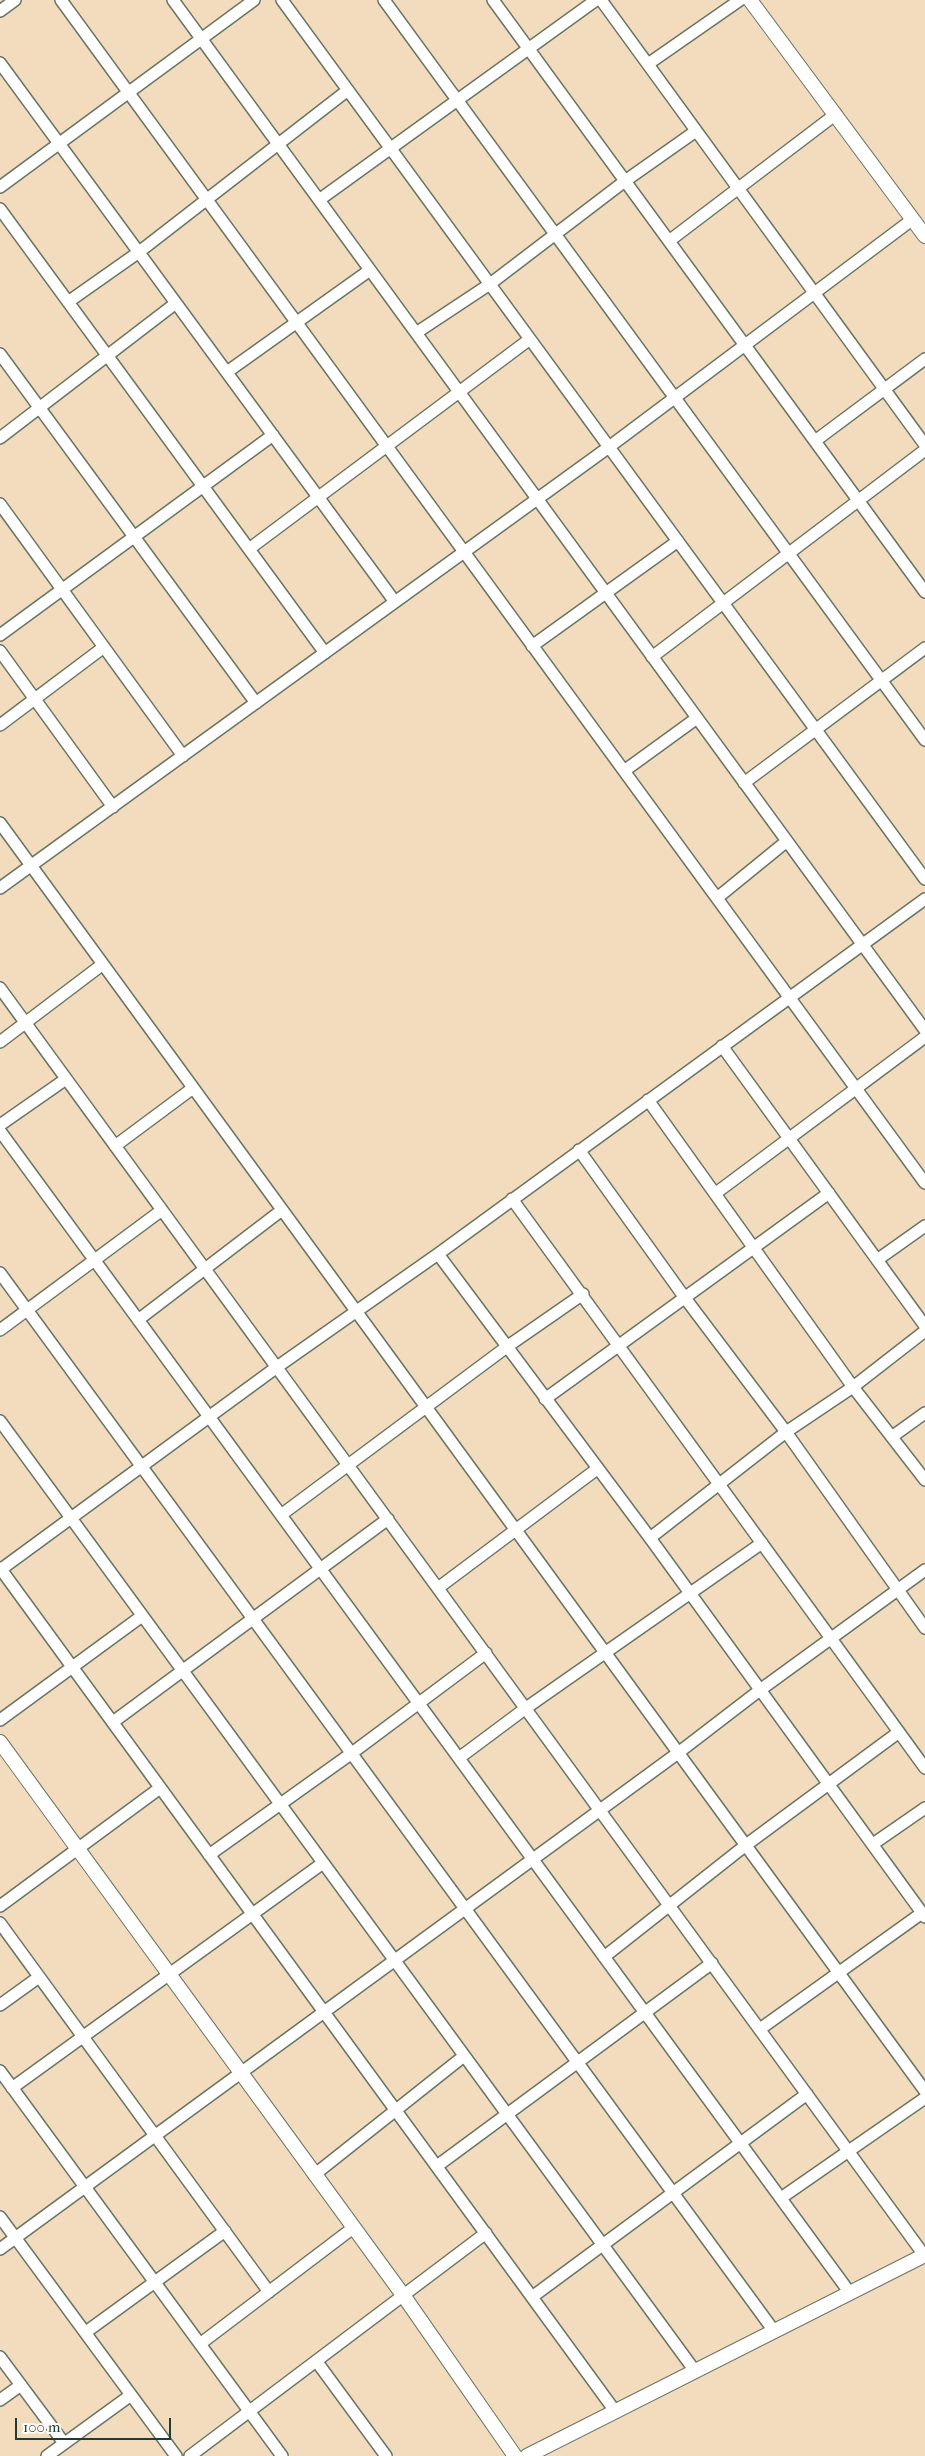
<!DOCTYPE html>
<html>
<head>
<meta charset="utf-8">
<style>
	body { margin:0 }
	#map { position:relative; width:925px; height:2456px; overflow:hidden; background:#f2dcbd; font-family:"IM FELL French Canon",serif }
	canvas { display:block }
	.scale { position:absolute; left:15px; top:2418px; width:156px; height:22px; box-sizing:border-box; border:2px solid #1f3d34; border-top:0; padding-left:6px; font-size:15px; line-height:18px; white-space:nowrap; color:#1f3d34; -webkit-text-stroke:4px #fdfcf7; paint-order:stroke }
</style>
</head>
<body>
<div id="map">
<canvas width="925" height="2456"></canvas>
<div class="scale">100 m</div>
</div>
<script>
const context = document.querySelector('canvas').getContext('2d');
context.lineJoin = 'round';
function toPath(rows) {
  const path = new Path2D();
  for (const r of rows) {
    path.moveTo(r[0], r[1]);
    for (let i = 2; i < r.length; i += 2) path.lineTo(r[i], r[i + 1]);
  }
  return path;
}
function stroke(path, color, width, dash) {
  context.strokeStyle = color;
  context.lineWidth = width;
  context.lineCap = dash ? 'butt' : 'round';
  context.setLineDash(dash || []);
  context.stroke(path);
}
const minor = toPath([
	[61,0,925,1183],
	[173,0,925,1030],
	[282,0,925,879],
	[384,0,925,740],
	[493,0,925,592],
	[601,0,925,445],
	[0,11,15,0],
	[0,63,395,602],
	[648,64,740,0],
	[0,187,254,0],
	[319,200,596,0],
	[0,209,325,653],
	[669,241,836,114],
	[68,302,139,252,348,90],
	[416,333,490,284,625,181,696,131],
	[0,354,256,703],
	[227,372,370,270],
	[0,438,176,303],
	[815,441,925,359],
	[0,504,183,756],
	[249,549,530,339],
	[0,635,273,435],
	[532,646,678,541],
	[0,651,113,807],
	[652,657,925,450],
	[0,725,104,647],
	[624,771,697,718],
	[744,783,925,648],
	[0,823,925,2091],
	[0,888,609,447,913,219],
	[717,898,787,841],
	[0,988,924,2255],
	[0,1042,103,964],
	[722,1046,925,1326],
	[648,1100,853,1387,925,1480],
	[0,1125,66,1079],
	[0,1131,850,2293],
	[115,1146,193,1088],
	[579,1150,685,1298,786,1432,925,1628],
	[716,1193,925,1037],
	[512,1199,925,1768],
	[438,1254,650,1538,925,1917],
	[877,1260,925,1226],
	[0,1273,774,2331],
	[138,1320,282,1210],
	[0,1330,162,1210],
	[545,1399,829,1193],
	[0,1421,695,2371],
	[893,1436,925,1413],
	[281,1515,508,1346,583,1294],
	[650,1538,786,1432,853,1387,925,1331],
	[0,1568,615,2411],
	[0,1570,277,1367,438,1254,925,899],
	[438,1588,597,1469],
	[0,1720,142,1616],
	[113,1722,388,1519],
	[459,1758,526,1708,762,1543],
	[873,1844,925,1808],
	[209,1855,352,1753,486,1653],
	[0,1906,160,1788],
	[0,1923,269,2292],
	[604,1957,746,1845,899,1732],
	[0,2005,39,1977],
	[760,2029,922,1913],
	[0,2071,282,2456],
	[12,2088,323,1863],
	[437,2166,712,1963],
	[314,2175,464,2056],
	[781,2198,925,2098],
	[0,2217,176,2456],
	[0,2249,678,1753,760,1690,925,1570],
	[532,2297,807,2094],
	[86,2332,225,2231],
	[200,2344,353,2228],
	[0,2357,64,2443],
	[317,2362,386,2456],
	[0,2400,21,2385],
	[47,2456,131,2395],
	[190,2456,486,2233]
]);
const tertiary = toPath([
	[750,0,925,236],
	[0,1742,403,2295,515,2456],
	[527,2456,925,2255]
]);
stroke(minor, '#697564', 14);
stroke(tertiary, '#697564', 16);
stroke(minor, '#fff', 11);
stroke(tertiary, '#fff', 14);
</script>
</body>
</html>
